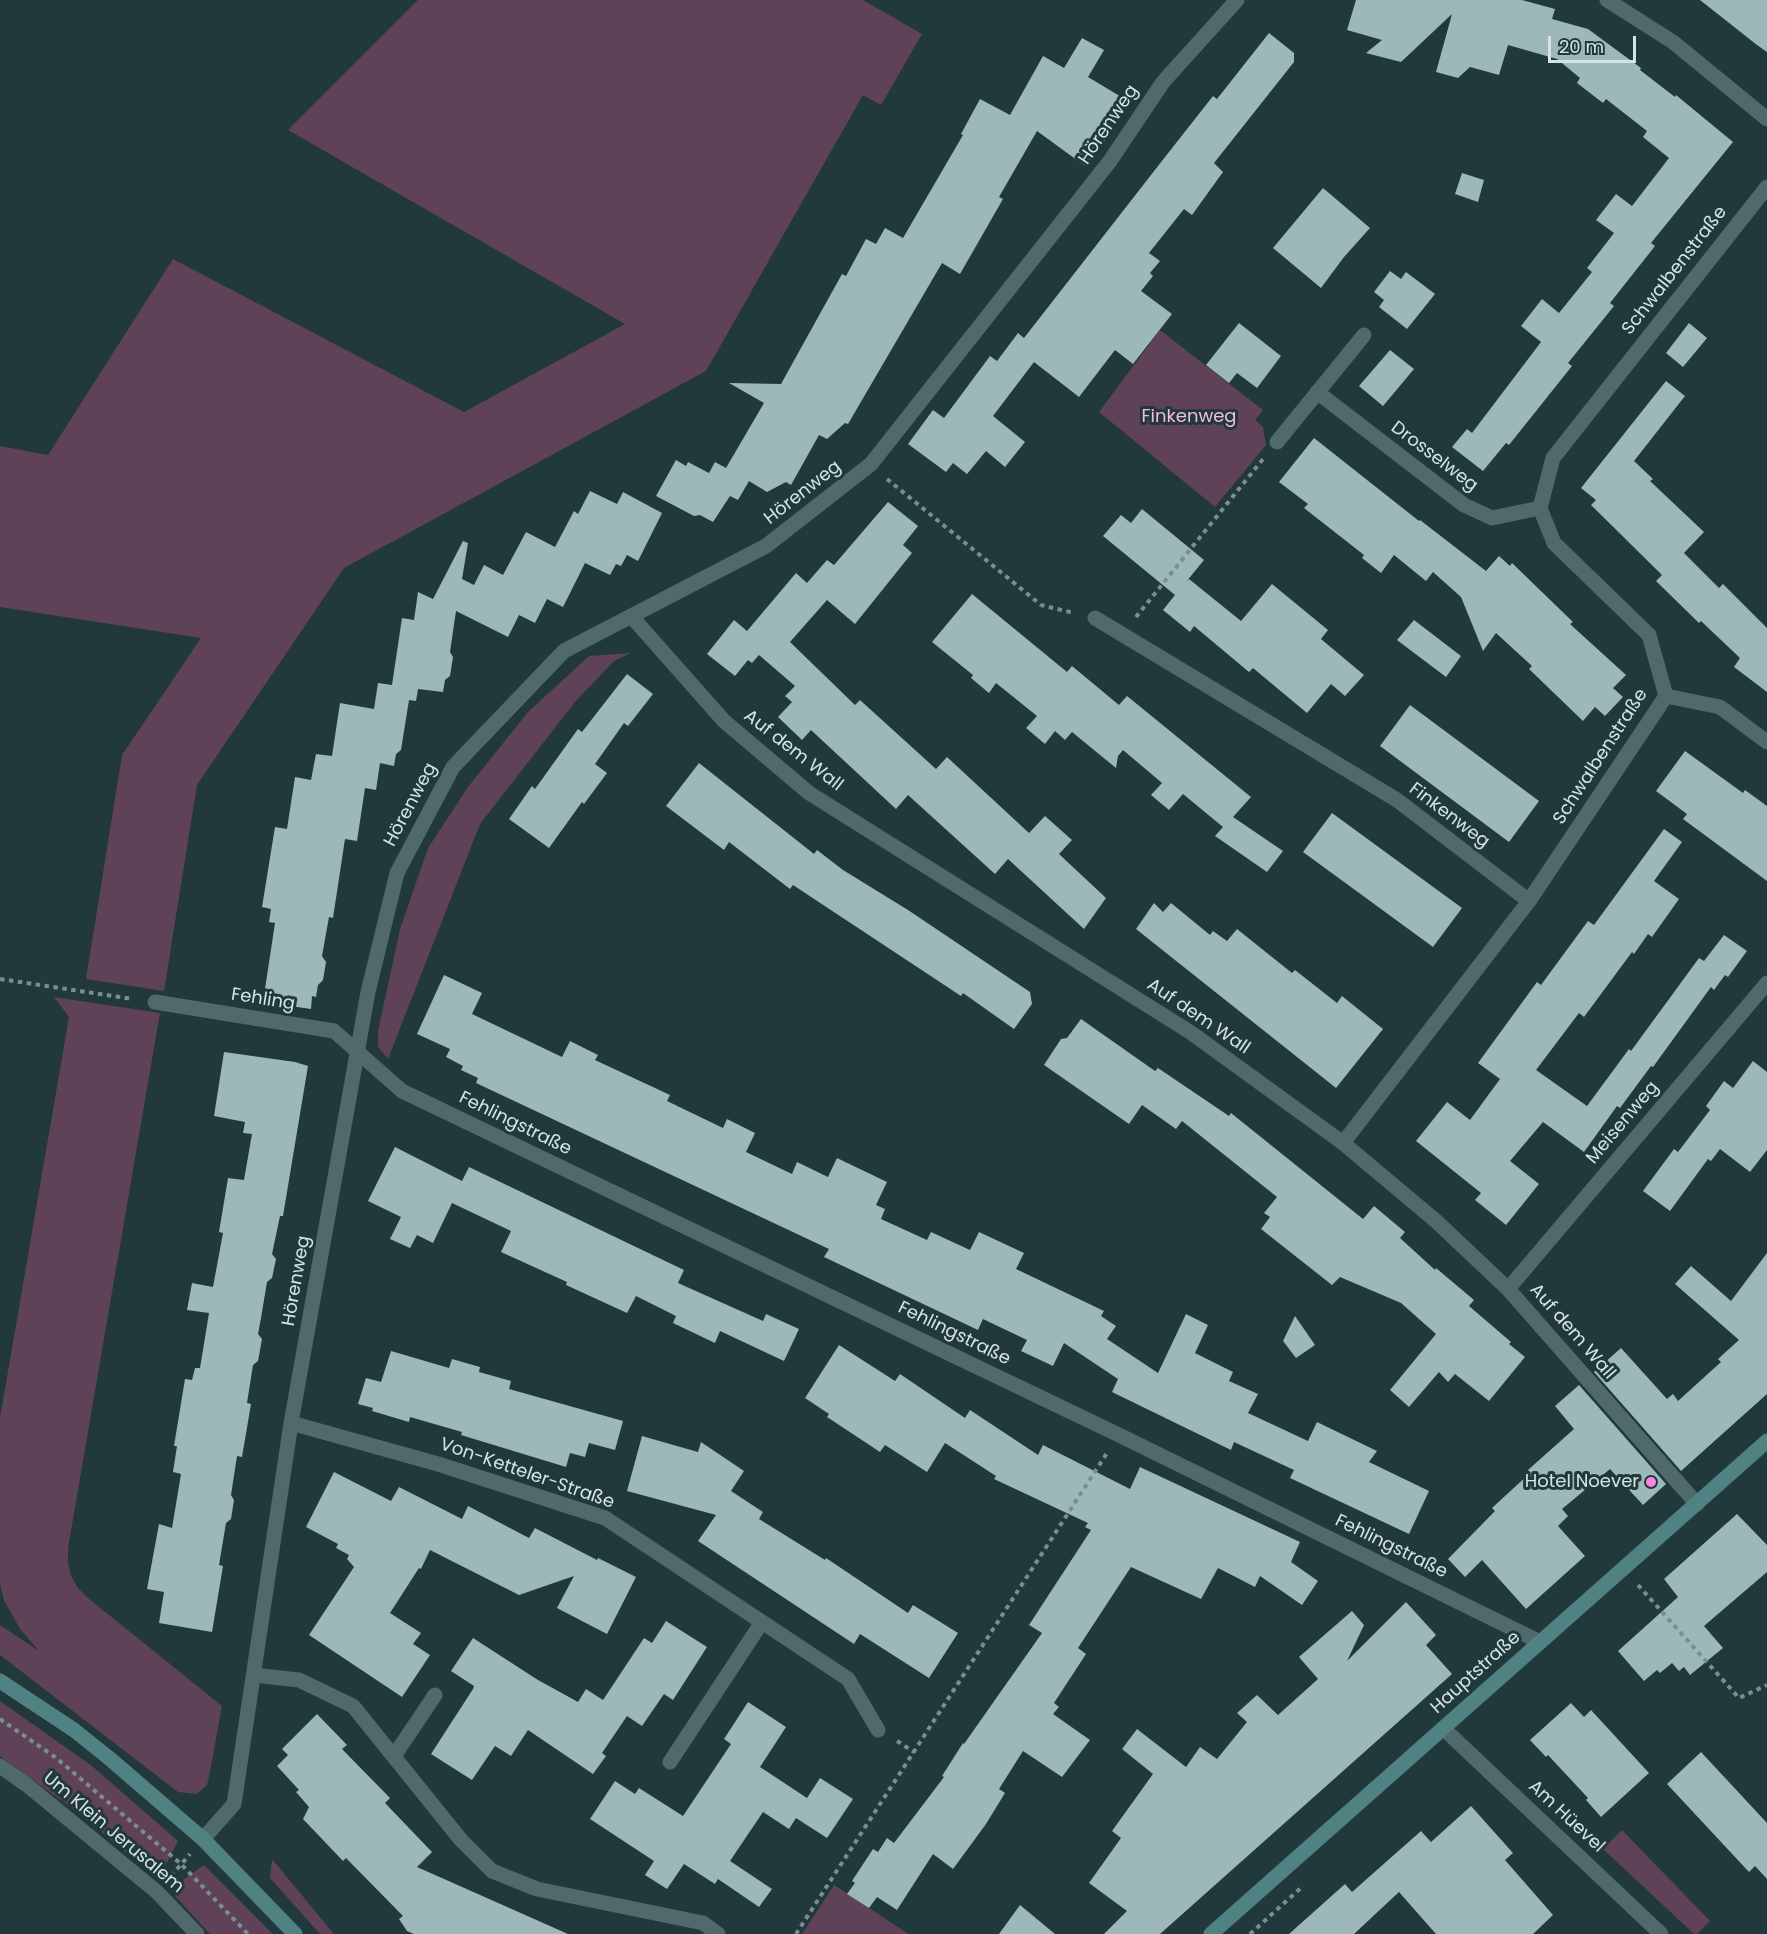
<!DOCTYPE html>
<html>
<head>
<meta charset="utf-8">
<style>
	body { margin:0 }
	#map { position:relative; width:1767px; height:1934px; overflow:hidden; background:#21393a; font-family:Poppins,sans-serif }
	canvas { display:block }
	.scale { position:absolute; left:1548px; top:36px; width:88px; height:27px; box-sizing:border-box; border:3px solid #d5e3e3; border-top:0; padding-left:8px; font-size:18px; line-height:21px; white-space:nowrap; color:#d5e3e3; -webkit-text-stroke:4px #21393a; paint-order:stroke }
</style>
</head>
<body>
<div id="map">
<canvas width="1767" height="1934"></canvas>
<div class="scale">20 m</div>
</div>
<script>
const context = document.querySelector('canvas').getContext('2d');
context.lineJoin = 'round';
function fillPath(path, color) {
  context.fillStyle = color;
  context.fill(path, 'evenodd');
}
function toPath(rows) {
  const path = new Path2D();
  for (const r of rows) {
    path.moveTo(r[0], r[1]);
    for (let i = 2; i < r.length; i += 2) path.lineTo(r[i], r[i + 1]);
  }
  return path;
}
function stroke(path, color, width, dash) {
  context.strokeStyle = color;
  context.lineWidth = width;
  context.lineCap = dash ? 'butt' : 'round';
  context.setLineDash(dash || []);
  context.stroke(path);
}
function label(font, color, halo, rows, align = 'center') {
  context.font = font + ' Poppins,sans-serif';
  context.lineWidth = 6;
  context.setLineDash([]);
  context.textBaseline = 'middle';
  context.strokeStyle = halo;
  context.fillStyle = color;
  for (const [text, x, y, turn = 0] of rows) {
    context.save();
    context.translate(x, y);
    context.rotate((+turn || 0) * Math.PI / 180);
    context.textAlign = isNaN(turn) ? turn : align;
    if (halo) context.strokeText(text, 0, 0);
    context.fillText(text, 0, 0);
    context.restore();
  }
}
fillPath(toPath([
	[418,0,863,0,922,34,881,105,863,95,706,371,344,568,197,785,164,991,86,979,122,755,201,638,0,607,0,446,48,455,173,259,464,412,625,324,288,130],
	[1160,330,1263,410,1255,420,1263,427,1266,445,1215,507,1099,412],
	[631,653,614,661,575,702,480,824,388,1059,378,1047,378,1031,400,929,428,848,468,787,528,712,589,656],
	[54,997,160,1013,68,1548,68,1562,71,1576,78,1588,88,1598,222,1706,210,1772,207,1785,197,1794,178,1792,0,1655,0,1625,39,1651,20,1629,4,1600,0,1584,0,1418,69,1017],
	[0,1701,92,1766,178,1841,165,1866,138,1863,80,1814,0,1756],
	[1622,1830,1710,1921,1697,1934,1694,1934,1603,1849],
	[272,1859,334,1934,320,1934,270,1878],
	[204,1865,273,1934,210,1934,175,1896,184,1879],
	[834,1885,907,1933,909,1934,802,1934]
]), '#5f4158');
fillPath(toPath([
	[1356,0,1522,0,1555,9,1552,19,1588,29,1641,68,1640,70,1675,97,1676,95,1733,142,1651,243,1655,246,1610,303,1614,306,1568,363,1572,366,1509,445,1506,443,1483,471,1452,447,1467,429,1472,433,1541,342,1521,326,1542,299,1559,313,1592,272,1587,268,1614,233,1596,220,1616,194,1632,206,1669,158,1643,137,1647,131,1606,99,1603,103,1577,83,1580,78,1557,59,1508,45,1499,75,1470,67,1458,78,1436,72,1452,14,1401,62,1366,53,1382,40,1347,30],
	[1700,0,1767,0,1767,52,1757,45],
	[1269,33,1294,53,1294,62,1214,163,1223,172,1192,215,1184,209,1149,253,1160,261,1150,273,1153,276,1141,291,1172,314,1133,364,1115,350,1079,397,1034,362,993,416,1025,442,1005,467,986,451,967,474,953,463,946,472,908,444,933,410,944,418,990,356,997,361,1018,333,1024,338,1158,166,1213,96,1217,99],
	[1082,38,1104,50,1088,77,1128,101,1106,139,1085,166,1037,131,999,197,1003,199,960,274,942,263,848,424,845,423,827,439,819,435,791,485,786,482,767,492,749,481,738,500,730,496,713,522,700,515,694,516,656,496,676,460,686,466,688,462,709,473,715,462,726,468,764,403,729,383,781,384,842,274,846,276,866,239,876,244,885,228,903,238,963,135,961,134,980,99,1010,115,1043,56,1064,68],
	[1462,173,1484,180,1478,202,1455,194],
	[1323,188,1370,228,1344,257,1321,288,1273,248],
	[1390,271,1401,279,1406,272,1435,294,1407,329,1379,307,1384,300,1374,292],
	[1239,323,1281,356,1257,388,1237,373,1229,383,1206,365],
	[1689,323,1707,338,1683,367,1666,353],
	[1390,350,1414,369,1383,406,1359,386],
	[1666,381,1685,396,1634,461,1653,479,1650,481,1704,532,1684,553,1719,588,1723,584,1767,628,1767,692,1734,667,1740,658,1701,621,1699,623,1656,581,1662,575,1591,505,1596,500,1581,488],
	[1314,438,1419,521,1420,520,1486,571,1499,556,1510,566,1512,563,1573,622,1570,624,1626,675,1613,688,1623,697,1605,716,1595,707,1583,721,1529,669,1532,666,1496,633,1483,651,1461,597,1433,572,1426,581,1394,555,1381,573,1362,558,1364,555,1304,508,1308,504,1279,482],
	[590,491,617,504,623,492,662,513,638,561,627,555,621,566,616,564,610,575,585,563,563,607,547,599,535,623,519,615,508,637,456,611,450,652,453,657,450,676,445,680,443,692,418,689,416,701,409,700,401,750,396,754,394,766,380,763,376,790,365,788,357,841,345,839,333,918,329,917,322,956,326,962,323,980,318,985,316,997,312,996,311,1009,263,1002,275,923,269,922,271,909,262,907,275,827,287,829,295,777,311,780,316,754,332,756,340,703,374,709,378,683,392,685,402,618,414,620,418,592,433,599,463,541,468,543,462,579,474,585,484,565,503,575,526,532,555,547,574,511,578,514],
	[888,502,918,526,903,545,912,553,855,624,827,600,790,642,855,705,860,700,936,769,947,757,1029,833,1045,816,1072,840,1059,854,1106,898,1084,929,1008,859,995,874,908,795,896,809,811,730,802,740,778,717,792,702,785,696,795,686,759,655,752,663,748,660,735,676,707,654,734,620,747,631,796,573,807,583,827,560,834,565],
	[1142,509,1204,560,1186,582,1189,579,1241,621,1272,584,1328,630,1321,639,1364,675,1345,696,1331,684,1307,713,1253,668,1249,672,1194,626,1190,632,1163,610,1175,595,1103,536,1121,515,1131,523],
	[972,594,1067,672,1072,666,1119,705,1127,696,1251,797,1233,817,1283,851,1267,872,1215,836,1223,827,1183,794,1169,810,1151,795,1162,783,1123,750,1118,756,1116,768,1072,732,1065,740,1055,731,1045,744,1026,728,1037,716,996,683,989,693,971,678,973,675,932,642],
	[1414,620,1461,656,1446,677,1397,640],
	[627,674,653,694,628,726,624,723,595,764,607,773,584,804,582,802,549,848,509,819,532,786,535,789,578,729,582,732],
	[1410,705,1539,801,1509,842,1380,746],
	[1685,751,1743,793,1745,790,1767,806,1767,881,1683,819,1687,814,1656,791],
	[699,763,814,854,817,850,843,870,908,910,1030,992,1032,1004,1014,1029,963,993,961,996,793,885,790,889,729,842,724,850,666,806],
	[1332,813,1462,908,1433,947,1303,852],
	[1664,829,1682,842,1654,881,1679,899,1652,937,1648,934,1634,954,1632,952,1584,1017,1579,1013,1536,1070,1587,1106,1629,1049,1631,1051,1699,958,1704,961,1724,935,1747,951,1728,977,1725,975,1714,990,1711,987,1653,1067,1651,1066,1620,1108,1617,1106,1584,1152,1543,1122,1510,1161,1539,1184,1506,1225,1475,1200,1481,1193,1416,1141,1447,1102,1470,1120,1500,1079,1478,1063,1537,982,1541,985,1588,921,1594,925],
	[1154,903,1163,912,1171,903,1210,935,1213,931,1227,941,1237,929,1292,973,1295,970,1337,1003,1342,996,1383,1029,1336,1088,1136,929],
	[444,975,482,993,472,1014,562,1057,570,1041,598,1055,595,1060,670,1095,667,1101,723,1128,727,1119,755,1133,746,1152,792,1174,797,1162,828,1177,837,1158,887,1182,876,1205,885,1209,881,1219,927,1240,931,1232,970,1250,979,1232,1024,1253,1016,1269,1104,1311,1101,1316,1116,1326,1107,1339,1158,1373,1186,1314,1208,1325,1195,1353,1233,1372,1229,1381,1258,1394,1248,1413,1308,1441,1317,1422,1377,1451,1369,1462,1429,1491,1409,1534,1290,1478,1294,1470,1234,1442,1231,1450,1112,1392,1118,1379,1064,1343,1053,1366,1021,1351,1027,1340,983,1319,978,1330,824,1257,829,1249,476,1083,478,1078,461,1070,463,1066,446,1057,450,1049,417,1034],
	[1081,1019,1155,1071,1158,1068,1229,1116,1231,1113,1363,1219,1374,1206,1405,1232,1400,1238,1435,1270,1436,1268,1474,1300,1469,1306,1511,1342,1509,1344,1525,1357,1489,1401,1455,1374,1448,1382,1439,1372,1409,1407,1390,1390,1436,1334,1401,1303,1340,1277,1332,1285,1261,1229,1270,1217,1264,1213,1277,1197,1182,1121,1176,1129,1142,1105,1129,1124,1044,1065,1061,1039,1067,1038],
	[224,1052,295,1062,308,1066,283,1216,280,1216,272,1254,276,1259,272,1278,267,1282,261,1318,258,1334,262,1339,258,1361,253,1365,247,1403,251,1404,242,1457,237,1456,231,1495,234,1500,231,1519,226,1523,219,1565,223,1566,212,1632,159,1623,164,1592,147,1589,159,1524,172,1528,181,1474,173,1472,177,1446,174,1446,185,1379,192,1380,195,1368,200,1368,209,1313,187,1310,192,1283,213,1287,223,1233,219,1232,228,1178,244,1180,252,1134,243,1133,245,1122,214,1116],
	[1753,1061,1767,1072,1767,1150,1750,1172,1720,1149,1711,1161,1708,1159,1670,1211,1643,1191,1674,1149,1678,1152,1710,1110,1706,1106,1724,1081,1733,1088],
	[395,1147,462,1181,469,1167,684,1270,678,1283,763,1321,766,1314,799,1329,784,1361,720,1331,715,1343,673,1323,676,1316,636,1296,627,1313,566,1285,567,1282,501,1252,511,1231,452,1203,433,1243,417,1235,410,1248,390,1239,401,1217,368,1201],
	[1767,1253,1767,1394,1681,1471,1594,1372,1621,1348,1667,1399,1673,1394,1678,1401,1721,1362,1718,1359,1739,1340,1675,1284,1691,1266,1731,1301],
	[1295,1316,1315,1345,1296,1358,1283,1341],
	[839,1345,895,1381,900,1374,965,1418,970,1410,1038,1455,1043,1445,1130,1489,1140,1467,1300,1542,1291,1562,1318,1581,1302,1605,1260,1576,1255,1587,1218,1568,1201,1599,1131,1567,1078,1648,1086,1654,1054,1703,1059,1707,1053,1714,1090,1740,1062,1777,1023,1751,999,1789,1005,1793,986,1824,953,1869,933,1854,897,1910,877,1897,869,1908,847,1894,855,1883,852,1881,873,1849,878,1852,887,1838,894,1843,944,1777,942,1776,963,1743,964,1744,1042,1633,1029,1625,1091,1530,1085,1527,1088,1523,994,1479,996,1476,945,1443,927,1472,885,1445,880,1452,827,1417,829,1414,805,1398],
	[391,1351,449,1368,452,1359,480,1367,479,1372,511,1381,509,1389,623,1421,615,1450,589,1443,585,1457,570,1453,566,1467,461,1435,462,1432,410,1417,409,1422,372,1411,373,1408,358,1404,366,1378,381,1382],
	[1579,1385,1666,1484,1643,1505,1610,1469,1562,1509,1568,1516,1558,1526,1585,1556,1526,1609,1482,1560,1465,1577,1448,1559,1495,1511,1492,1508,1530,1473,1528,1470,1574,1429,1555,1406],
	[642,1436,698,1452,701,1442,744,1471,731,1491,763,1512,759,1519,825,1560,826,1558,908,1613,913,1605,958,1633,929,1678,860,1634,854,1644,698,1541,716,1515,627,1491],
	[334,1472,391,1501,399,1487,462,1519,468,1506,529,1538,535,1528,597,1560,598,1558,636,1577,607,1634,557,1608,574,1576,519,1595,430,1550,421,1569,419,1568,390,1613,421,1633,413,1644,430,1655,402,1697,309,1635,354,1567,347,1559,349,1555,336,1548,338,1544,306,1527],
	[1737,1514,1767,1545,1767,1572,1704,1626,1723,1648,1690,1675,1684,1667,1679,1671,1672,1663,1660,1673,1657,1670,1644,1681,1618,1651,1678,1597,1664,1579],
	[1406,1602,1436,1635,1426,1645,1452,1674,1160,1934,1104,1934,1127,1911,1089,1883,1121,1838,1112,1831,1153,1774,1122,1749,1137,1729,1186,1767,1200,1747,1217,1759,1247,1722,1237,1713,1257,1695,1278,1715,1318,1679,1299,1657,1352,1611,1364,1625,1347,1661],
	[666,1621,707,1647,673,1700,664,1694,642,1726,627,1716,602,1753,606,1756,593,1774,528,1730,511,1756,495,1746,472,1780,431,1754,473,1689,474,1686,451,1671,473,1638,538,1680,578,1702,586,1689,603,1700,644,1638,652,1643],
	[748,1702,786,1727,760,1767,807,1798,820,1778,853,1799,827,1838,796,1818,789,1829,763,1812,730,1861,772,1889,759,1907,718,1879,715,1884,684,1864,667,1889,645,1875,654,1861,590,1819,615,1781,635,1794,639,1788,683,1816,731,1744,724,1739],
	[1571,1703,1584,1717,1591,1710,1649,1773,1601,1817,1586,1800,1588,1798,1548,1755,1546,1757,1530,1740],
	[317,1714,347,1745,342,1749,390,1798,385,1803,432,1852,417,1867,568,1934,414,1934,407,1931,399,1919,403,1916,346,1858,343,1861,303,1819,309,1807,296,1792,299,1790,277,1766,288,1755,282,1749],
	[1701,1752,1767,1823,1767,1879,1755,1866,1749,1872,1667,1784],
	[1471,1806,1513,1853,1505,1860,1553,1915,1533,1934,1436,1934,1399,1892,1354,1934,1289,1934,1345,1884,1352,1892,1421,1831,1431,1842],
	[1020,1905,1055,1934,999,1934]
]), '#9db8b9');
stroke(toPath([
	[887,479,1041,605,1074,613],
	[1136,617,1263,459],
	[0,979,133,999],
	[1638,1585,1739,1698,1767,1685],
	[0,1719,55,1757,181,1864,248,1934],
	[897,1741,914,1752],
	[171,1876,190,1854],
	[796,1934,1107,1453],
	[1250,1934,1303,1886]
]), '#7b8e8f', 4, [4.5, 4.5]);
stroke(toPath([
	[1607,0,1673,42,1767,119],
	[1317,392,1464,505,1492,518,1540,508],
	[1277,442,1364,335],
	[632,617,724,721,809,793,1190,1032,1343,1143,1436,1221,1508,1289,1697,1504],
	[1095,618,1397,800,1529,901],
	[1666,696,1720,707,1767,742],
	[155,1002,334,1031,402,1091,1119,1435,1540,1642],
	[1343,1143,1529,901,1666,696,1649,635,1554,543,1540,508,1553,458,1767,187],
	[1508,1289,1767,983],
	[291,1423,438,1464,605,1518,848,1679,878,1730],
	[254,1675,299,1680,353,1706,461,1840,492,1871,537,1889,703,1923,718,1934],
	[1444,1729,1661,1934],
	[394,1756,435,1695],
	[670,1762,762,1622],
	[0,1766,27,1785,157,1892,197,1934],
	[203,1839,234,1804,291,1423,368,992,397,873,453,767,564,651,766,546,871,464,1110,161,1163,82,1237,0]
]), '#50696a', 15);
stroke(toPath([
	[0,1681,74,1730,109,1758,203,1839,295,1934],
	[1211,1934,1767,1441]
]), '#508283', 15);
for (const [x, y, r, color] of [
	[1651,1482,6,"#fc86e4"]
]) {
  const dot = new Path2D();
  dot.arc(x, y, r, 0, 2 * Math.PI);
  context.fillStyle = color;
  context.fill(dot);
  stroke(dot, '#21393a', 2);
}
label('18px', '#d5e3e3', '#21393a', [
	["Hörenweg",1109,125,-56],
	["Schwalbenstraße",1675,271,-52],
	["Drosselweg",1434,457,37],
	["Hörenweg",803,493,-38],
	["Auf dem Wall",793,751,38],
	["Schwalbenstraße",1601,757,-57],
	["Hörenweg",411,805,-62],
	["Finkenweg",1449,816,37],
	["Fehling",263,1000,9],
	["Auf dem Wall",1198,1017,34],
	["Meisenweg",1623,1123,-50],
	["Fehlingstraße",515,1124,26],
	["Hörenweg",297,1281,-80],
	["Auf dem Wall",1572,1332,49],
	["Fehlingstraße",954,1334,26],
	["Von-Ketteler-Straße",527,1474,19],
	["Fehlingstraße",1391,1547,26],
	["Hauptstraße",1476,1673,-42],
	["Am Hüevel",1566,1817,43],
	["Um Klein Jerusalem",113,1833,40]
]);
label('18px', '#f7b9e8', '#21393a', [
	["Finkenweg",1189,417]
]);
label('18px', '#d5e3e3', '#21393a', [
	["Hotel Noever",1639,1482]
], 'right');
</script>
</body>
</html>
